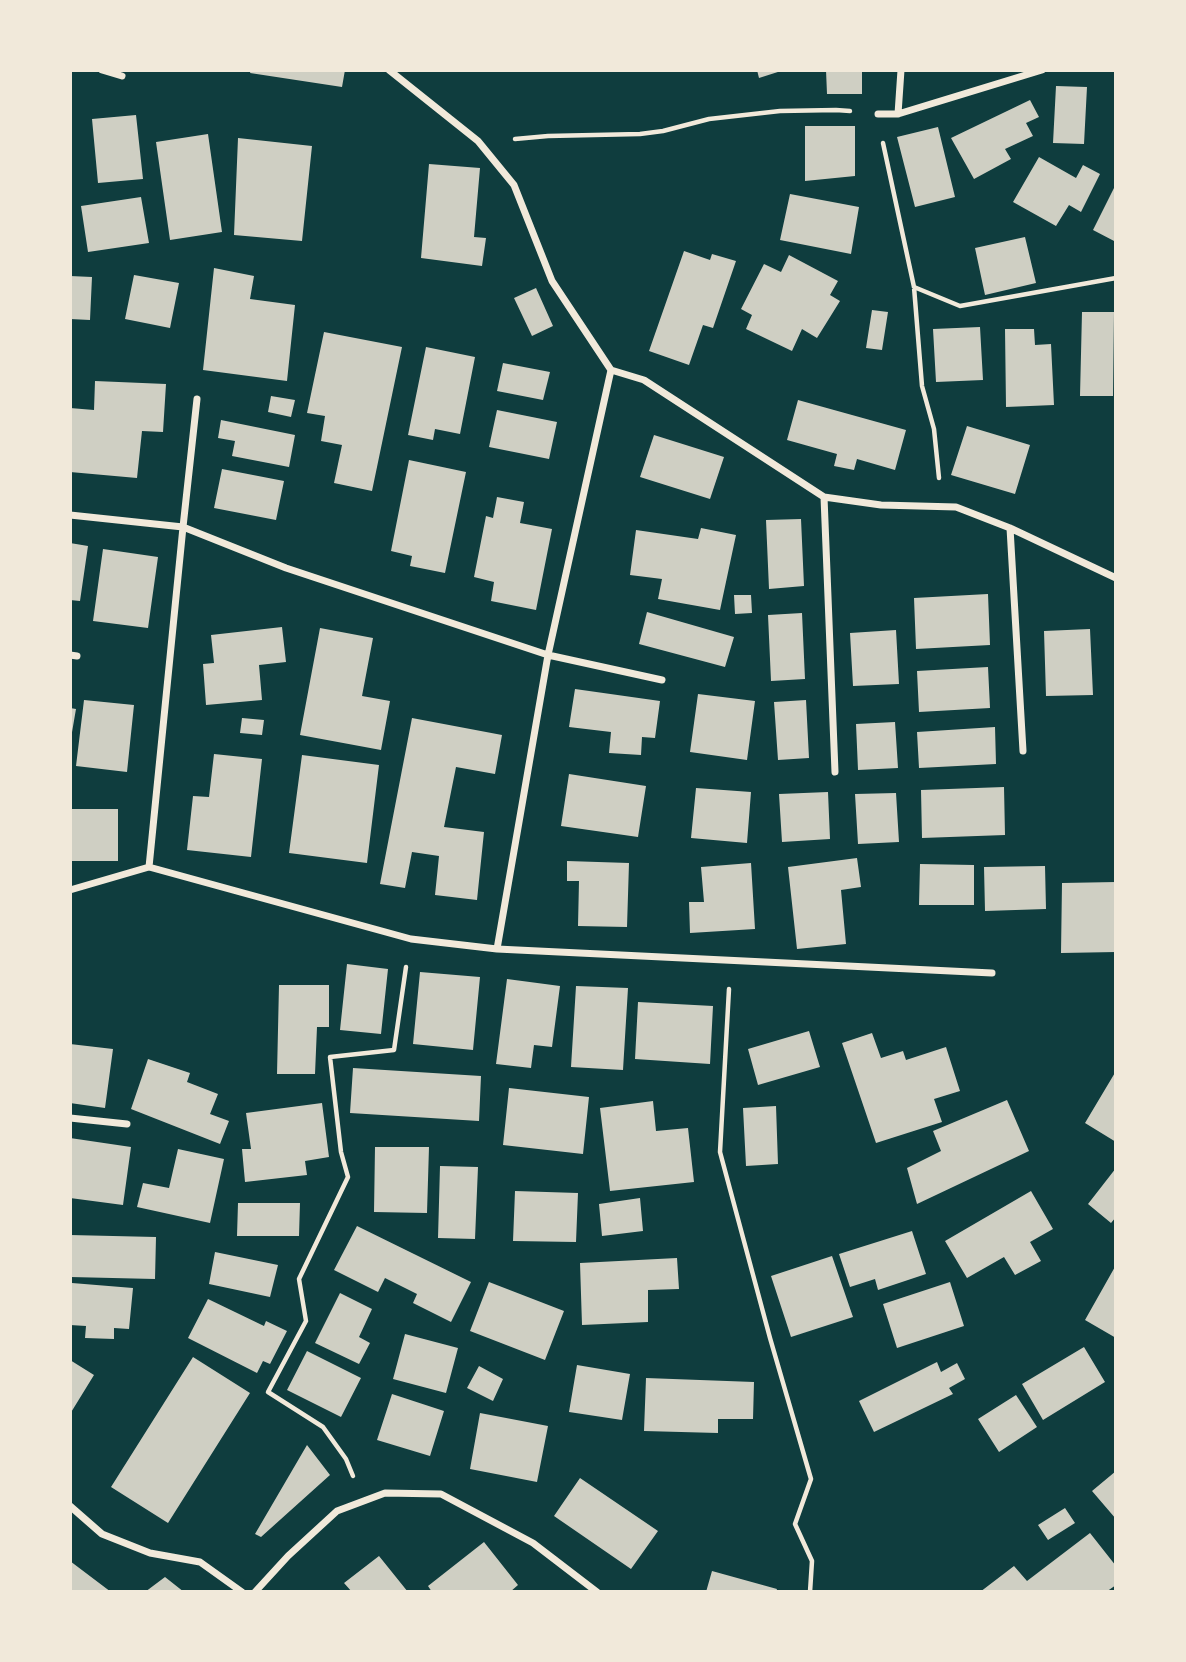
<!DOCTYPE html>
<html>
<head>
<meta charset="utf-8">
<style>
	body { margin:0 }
	#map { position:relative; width:1186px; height:1662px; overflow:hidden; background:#0f3d3e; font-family:Literata,serif }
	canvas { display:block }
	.frame { position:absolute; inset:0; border:72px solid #f1e9da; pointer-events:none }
</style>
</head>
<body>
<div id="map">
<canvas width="1186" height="1662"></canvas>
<div class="frame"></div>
</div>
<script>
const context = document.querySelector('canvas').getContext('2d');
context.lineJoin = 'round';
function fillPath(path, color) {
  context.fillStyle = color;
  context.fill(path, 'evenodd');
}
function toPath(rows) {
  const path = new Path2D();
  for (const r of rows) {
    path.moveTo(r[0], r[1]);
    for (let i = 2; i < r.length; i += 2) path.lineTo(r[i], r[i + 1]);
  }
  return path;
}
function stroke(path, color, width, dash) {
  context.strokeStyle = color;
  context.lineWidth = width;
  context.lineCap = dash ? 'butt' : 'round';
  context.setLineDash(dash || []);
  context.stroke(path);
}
fillPath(toPath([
	[251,70,345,70,342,87,250,73],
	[757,70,781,70,781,71,759,78],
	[826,70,862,70,862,94,827,94],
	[1056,86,1087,87,1084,144,1053,143],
	[1030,100,1039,117,1026,123,1033,136,1005,149,1011,159,974,179,951,138],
	[136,115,143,179,98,183,92,119],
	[805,126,855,126,855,176,805,181],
	[938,127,955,197,915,207,897,137],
	[208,134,222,232,170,240,156,142],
	[238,138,312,146,302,241,234,235],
	[1039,157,1076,178,1083,165,1100,174,1081,212,1069,205,1056,226,1013,202],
	[429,164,480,168,474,237,486,238,482,266,421,258],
	[1116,184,1116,242,1093,230],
	[790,194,859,207,851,254,780,240],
	[141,197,149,243,88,252,81,206],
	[1025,237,1036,283,985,295,975,248],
	[684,251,710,260,712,254,736,261,713,328,703,325,689,365,649,351],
	[789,255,838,281,830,295,840,301,817,338,802,329,792,351,746,329,752,315,741,309,764,264,781,272],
	[214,268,254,276,250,299,295,305,287,381,203,370],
	[134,275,179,283,170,328,125,319],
	[70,276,92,277,90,320,70,319],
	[536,288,553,326,532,336,514,298],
	[872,310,888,312,882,350,866,348],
	[1082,312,1114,312,1113,396,1080,396],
	[980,327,983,380,936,382,933,329],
	[1005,329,1034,329,1035,345,1051,344,1054,405,1006,407],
	[324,332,402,347,372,491,334,483,342,445,321,441,325,416,307,413],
	[426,347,475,357,460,434,435,429,433,440,408,435],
	[503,363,550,372,543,400,497,391],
	[95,381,166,384,163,432,142,431,137,478,70,472,70,408,94,410],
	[271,396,295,400,291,417,268,412],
	[798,400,906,430,895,470,857,459,854,470,834,466,837,454,787,440],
	[497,410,557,422,549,459,489,447],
	[221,420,295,435,289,467,232,456,235,441,218,438],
	[967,426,1030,445,1015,494,951,475],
	[654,435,724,457,710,499,640,477],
	[409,460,466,472,445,573,410,566,412,556,391,551],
	[222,469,284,481,276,520,214,508],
	[497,497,524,502,520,523,552,529,536,610,491,601,494,582,474,577,486,516,493,518],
	[801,519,804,586,769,589,766,520],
	[701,528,736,535,720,610,658,599,662,579,630,575,636,530,698,539],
	[70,543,88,546,80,601,70,600],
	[103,549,158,557,148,628,93,621],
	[988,594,990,645,916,649,914,598],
	[734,595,751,595,752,613,735,614],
	[647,612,734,637,725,667,639,644],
	[802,613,805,679,771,681,768,615],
	[282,627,286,662,259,665,262,700,206,705,203,664,214,663,211,635],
	[320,628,373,638,362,696,390,701,381,750,300,735],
	[1090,629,1093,695,1046,696,1044,631],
	[896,630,899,684,853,686,850,633],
	[988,667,990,708,919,712,917,671],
	[575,689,660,701,655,738,642,737,641,755,609,753,611,732,569,727],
	[698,694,755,701,747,760,690,752],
	[84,700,134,705,127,772,76,766],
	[806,700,809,758,778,760,774,702],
	[70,708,76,709,71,738,70,738],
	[242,718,264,720,262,735,240,733],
	[412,718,502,735,495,774,456,767,444,827,484,832,477,900,435,895,439,856,412,852,405,888,380,884],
	[895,722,898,768,858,770,856,724],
	[995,727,996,764,919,768,917,732],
	[214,754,262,759,251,857,187,850,193,796,209,797],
	[302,755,379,765,367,863,289,853],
	[569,774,646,786,638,837,561,826],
	[1004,787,1005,835,922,838,921,790],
	[696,788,751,792,747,843,691,838],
	[828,792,830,839,782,842,779,794],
	[896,793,899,842,858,844,855,794],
	[70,809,118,809,118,861,70,861],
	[857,858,861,887,841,890,846,944,797,949,788,867],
	[567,861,629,863,627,927,578,926,579,881,567,881],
	[751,863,755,929,690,933,689,902,704,902,701,867],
	[920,864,974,865,974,905,919,905],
	[1045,866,1046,909,985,911,984,867],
	[1116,882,1116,952,1061,953,1062,883],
	[347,964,388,969,381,1034,340,1030],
	[420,972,480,977,473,1050,413,1044],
	[507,979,560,986,552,1047,534,1045,531,1068,496,1064],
	[279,985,329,985,329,1027,317,1027,315,1074,277,1074],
	[576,986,628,988,623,1070,571,1067],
	[638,1002,713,1006,710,1064,635,1059],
	[809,1031,820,1067,758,1085,748,1049],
	[872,1033,881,1058,903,1051,906,1060,946,1047,960,1091,934,1099,942,1122,876,1143,842,1043],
	[70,1044,113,1049,105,1108,70,1103],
	[148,1059,190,1073,187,1082,218,1094,210,1114,229,1121,220,1144,131,1109],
	[353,1068,481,1076,479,1121,350,1113],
	[1116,1071,1116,1142,1085,1123],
	[509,1088,589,1097,583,1154,503,1145],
	[1007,1100,1029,1151,917,1204,907,1168,941,1151,933,1131],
	[653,1101,656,1131,688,1128,694,1182,610,1191,600,1108],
	[322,1103,329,1157,305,1161,307,1175,245,1182,242,1149,251,1149,246,1113],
	[776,1106,778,1164,746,1166,743,1108],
	[70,1138,131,1147,123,1205,70,1198],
	[375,1147,429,1147,427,1213,374,1212],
	[178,1149,224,1159,210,1223,137,1207,143,1183,169,1188],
	[440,1166,478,1167,475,1239,438,1238],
	[1116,1168,1116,1217,1111,1223,1088,1204],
	[515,1191,578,1193,576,1242,513,1241],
	[1031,1191,1053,1229,1030,1242,1041,1261,1015,1275,1004,1257,967,1278,945,1241],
	[640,1198,643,1231,602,1236,599,1204],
	[238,1203,300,1203,299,1236,237,1236],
	[357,1226,471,1282,451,1322,413,1303,417,1294,385,1278,378,1292,334,1270],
	[912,1231,926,1274,878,1290,875,1279,850,1287,839,1254],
	[70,1235,156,1237,155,1279,70,1277],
	[215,1252,278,1265,270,1297,209,1284],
	[832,1256,853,1317,791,1337,771,1276],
	[677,1258,679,1289,648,1290,648,1322,582,1325,580,1263],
	[1116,1265,1116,1338,1085,1320],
	[489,1282,564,1311,545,1360,470,1331],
	[950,1282,964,1326,897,1348,883,1304],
	[72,1283,133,1288,129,1329,114,1328,114,1339,85,1338,86,1326,70,1325],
	[340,1293,372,1309,359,1337,370,1343,359,1364,315,1343],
	[208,1299,264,1326,266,1321,287,1331,270,1364,263,1361,257,1373,188,1338],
	[405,1334,458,1348,446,1393,393,1379],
	[1084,1347,1105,1382,1043,1420,1022,1384],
	[307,1351,361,1378,341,1417,287,1390],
	[193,1357,250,1393,168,1523,111,1487],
	[70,1360,94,1375,70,1414],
	[937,1362,941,1372,957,1363,965,1379,949,1388,953,1394,874,1432,859,1401],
	[577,1365,630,1374,622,1420,569,1412],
	[479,1366,503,1379,493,1401,467,1388],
	[646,1378,754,1382,753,1419,718,1419,718,1433,644,1431],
	[392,1394,444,1411,430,1456,377,1440],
	[1016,1395,1037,1427,999,1452,978,1419],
	[480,1413,548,1426,537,1482,470,1469],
	[307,1445,330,1475,261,1537,255,1534],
	[1116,1471,1116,1519,1092,1491],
	[580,1478,658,1531,631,1569,554,1516],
	[1065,1508,1075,1523,1048,1540,1038,1525],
	[1090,1533,1116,1566,1116,1585,1106,1592,980,1592,1014,1566,1027,1581],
	[484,1542,518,1585,510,1592,432,1592,428,1586],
	[379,1556,408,1592,352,1592,344,1583],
	[70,1561,111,1592,70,1592],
	[712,1571,777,1589,776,1592,706,1592],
	[165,1577,184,1592,145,1592]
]), '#cfcfc3');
stroke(toPath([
	[515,139,548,136,640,134,663,131,709,119,780,111,836,110,850,111],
	[883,143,914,287,922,386,934,429,939,478],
	[914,287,960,306,1116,278],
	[729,989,720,1152,770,1338,811,1479,795,1524,812,1561,810,1592],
	[353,1476,346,1459,323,1427,268,1392,306,1321,299,1279,348,1177,341,1152,330,1057,394,1050,406,967]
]), '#f1e9da', 4.5);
stroke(toPath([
	[102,70,122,76],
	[389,70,478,141,514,185,552,281,611,370,644,380,824,497,881,505,956,507,1010,528,1116,578],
	[878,114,898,114,1042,70],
	[898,114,901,70],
	[824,497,835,772],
	[70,515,183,527,286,568,548,655,662,680],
	[1010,528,1023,751],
	[70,655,77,656],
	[149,867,183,527,197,399],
	[70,890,149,867,411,939,497,949,992,973],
	[497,949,548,655,611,370],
	[70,1118,127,1124],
	[70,1506,102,1534,150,1553,200,1562,242,1592],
	[255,1592,288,1556,337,1511,385,1493,441,1494,533,1543,597,1592]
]), '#f1e9da', 7);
</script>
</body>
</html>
